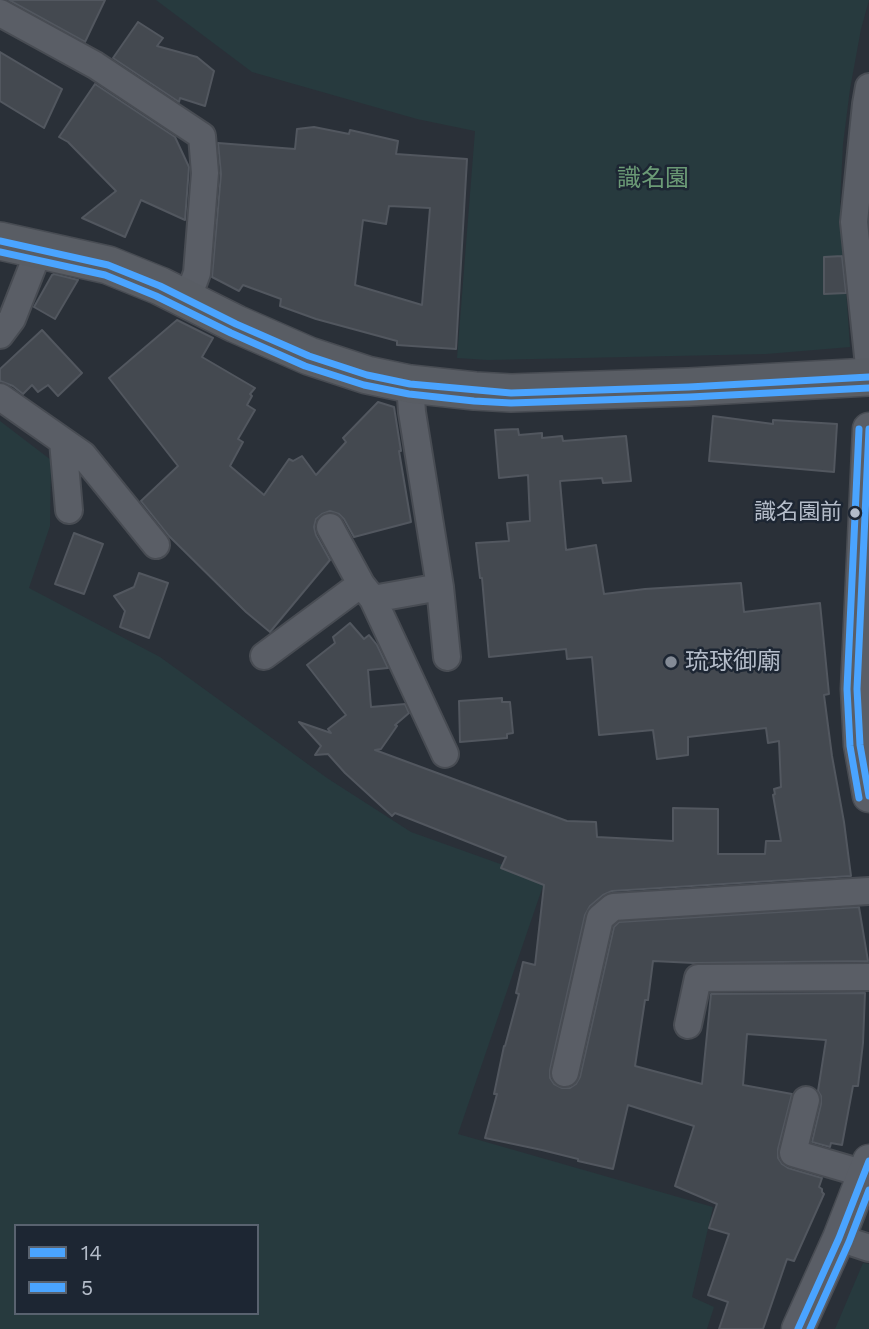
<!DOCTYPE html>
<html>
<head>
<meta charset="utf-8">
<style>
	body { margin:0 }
	#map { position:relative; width:869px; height:1329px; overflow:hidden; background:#2a3038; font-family:"Work Sans",sans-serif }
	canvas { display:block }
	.legend { position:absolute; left:14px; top:1224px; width:245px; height:91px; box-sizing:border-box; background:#1d2633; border:2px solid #59626f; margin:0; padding:9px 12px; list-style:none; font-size:21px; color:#b4bcc9 }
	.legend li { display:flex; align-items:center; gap:14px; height:35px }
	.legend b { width:35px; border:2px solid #59626f }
</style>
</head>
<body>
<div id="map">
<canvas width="869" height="1329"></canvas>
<ul class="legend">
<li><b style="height:9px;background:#4aa4ff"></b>14</li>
<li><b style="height:9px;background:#4aa4ff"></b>5</li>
</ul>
</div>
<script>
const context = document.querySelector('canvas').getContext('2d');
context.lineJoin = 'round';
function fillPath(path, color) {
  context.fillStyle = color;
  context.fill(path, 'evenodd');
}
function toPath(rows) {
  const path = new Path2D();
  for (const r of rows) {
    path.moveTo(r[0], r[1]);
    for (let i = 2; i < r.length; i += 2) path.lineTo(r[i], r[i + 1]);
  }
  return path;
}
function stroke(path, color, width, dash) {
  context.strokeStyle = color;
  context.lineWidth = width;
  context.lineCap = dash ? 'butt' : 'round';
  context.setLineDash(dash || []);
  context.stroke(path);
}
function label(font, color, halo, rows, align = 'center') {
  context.font = font + ' "Work Sans","Noto Sans JP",sans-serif';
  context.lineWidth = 5;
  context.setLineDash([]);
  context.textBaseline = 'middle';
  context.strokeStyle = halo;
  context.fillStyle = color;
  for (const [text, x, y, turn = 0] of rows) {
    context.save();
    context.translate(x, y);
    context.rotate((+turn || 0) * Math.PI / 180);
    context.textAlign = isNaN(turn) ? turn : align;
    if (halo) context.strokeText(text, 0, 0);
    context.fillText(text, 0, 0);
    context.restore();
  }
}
fillPath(toPath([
	[156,0,869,0,861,29,850,89,843,144,840,203,850,347,766,354,488,360,457,358,475,131,417,119,252,72],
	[0,421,51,460,50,526,29,588,160,657,327,778,411,832,545,880,458,1134,713,1207,692,1297,714,1307,707,1329,0,1329],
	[16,1226,257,1226,257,1313,16,1313],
	[863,1263,869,1264,869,1329,835,1329]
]), '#273a3e');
const building = toPath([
	[9,0,105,0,85,42,9,0],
	[138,22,163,38,157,46,197,57,214,71,205,106,180,98,179,102,113,58,138,22],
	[0,52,62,89,44,128,0,101,0,52],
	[95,84,175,137,189,167,185,220,141,200,125,237,82,218,116,191,68,142,59,137,95,84],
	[314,127,349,134,350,130,398,141,396,154,467,159,456,349,397,345,397,341,316,319,280,306,281,299,243,285,239,291,212,277,221,174,218,143,295,149,297,129,314,127],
	[389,206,430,208,422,305,355,285,363,220,386,224,389,206],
	[842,256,846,293,824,294,824,257,842,256],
	[54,274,78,280,55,319,34,307,52,275,54,274],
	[177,320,213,338,202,357,255,388,250,394,252,396,247,405,255,410,238,439,243,442,230,466,264,495,289,459,293,461,302,456,316,475,346,442,343,438,378,402,394,407,401,451,399,451,411,522,354,537,344,519,339,514,330,511,322,514,316,519,314,527,316,535,330,560,270,632,246,612,169,536,141,501,178,466,109,378,177,320],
	[42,330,82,373,58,396,48,385,38,392,32,385,23,394,13,386,0,381,0,369,42,330],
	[713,416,773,424,773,420,837,424,834,472,709,461,713,416],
	[518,429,519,435,542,433,542,438,562,436,563,441,626,436,631,481,603,483,602,478,560,481,566,550,596,545,604,594,645,589,741,583,744,612,820,603,829,694,824,695,832,756,844,822,851,876,612,891,603,895,590,906,585,915,550,1070,550,1078,554,1084,562,1088,570,1088,576,1084,580,1077,614,927,619,922,859,907,868,961,694,963,653,961,648,1000,645,1000,635,1066,702,1084,711,994,865,993,863,1043,858,1086,853,1086,842,1145,831,1143,830,1147,812,1142,821,1104,821,1096,818,1091,826,1040,747,1034,743,1085,792,1094,778,1149,778,1158,782,1164,788,1168,822,1178,819,1187,822,1189,822,1192,824,1194,794,1261,787,1259,763,1329,719,1329,728,1302,708,1295,729,1234,709,1228,717,1204,675,1186,694,1126,628,1105,613,1169,578,1161,578,1159,542,1150,485,1138,497,1094,494,1094,504,1046,505,1046,519,994,516,993,523,962,535,965,544,885,501,868,506,857,395,813,392,816,345,773,328,754,315,755,321,746,299,722,331,733,328,729,346,715,307,665,335,643,333,637,350,623,364,639,369,635,377,645,388,668,368,670,371,707,405,704,409,713,395,725,397,726,381,749,375,750,567,821,596,822,597,837,673,841,673,808,718,809,718,854,765,854,766,841,781,841,773,795,775,794,774,789,781,787,779,741,768,743,766,728,688,737,688,755,657,759,653,730,599,735,592,657,567,659,566,649,489,657,482,578,480,578,476,543,509,541,507,523,530,521,528,475,499,478,495,430,518,429],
	[74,533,103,544,84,594,55,584,74,533],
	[139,573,168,583,149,638,120,627,125,611,114,596,134,587,139,573],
	[502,698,502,702,510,702,513,733,507,734,507,738,460,742,459,701,502,698]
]);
fillPath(building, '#444950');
stroke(building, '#52575f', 2);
const minor = toPath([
	[0,13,95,65,202,136,205,173,197,273,187,300],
	[869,87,866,104,854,222,869,366],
	[0,335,12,319,32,268,38,249],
	[410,384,412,412,440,587,447,657],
	[0,397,83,455,156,545],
	[63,441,69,510],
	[330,527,361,584,373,599,445,754],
	[373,599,440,587],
	[264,656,361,584],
	[688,1025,698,978,869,977],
	[565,1073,600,918,613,907,869,891],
	[806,1100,793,1153,865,1174],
	[839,1238,869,1248]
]);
const tertiary = toPath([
	[869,429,857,689,860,745,869,796],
	[798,1329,839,1238,869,1161]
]);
const secondary = toPath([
	[0,241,108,265,160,286,236,324,309,356,367,375,410,384,475,391,511,393,689,387,869,377]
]);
stroke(minor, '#484c53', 30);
stroke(tertiary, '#484c53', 35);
stroke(secondary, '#484c53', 40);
stroke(minor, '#5a5e66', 26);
stroke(tertiary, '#5a5e66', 32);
stroke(secondary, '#595d64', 37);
stroke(toPath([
	[0,241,108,265,160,286,236,324,309,356,367,375,410,384,511,393,689,387,869,377],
	[869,429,857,689,860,745,869,796],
	[798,1329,839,1238,869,1161]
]), '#4aa4ff', 7);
stroke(toPath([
	[0,252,105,275,156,296,231,333,305,366,364,385,409,394,474,401,511,403,690,397,869,388],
	[859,429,847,689,850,746,859,798],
	[810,1329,849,1242,869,1190]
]), '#4aa4ff', 7);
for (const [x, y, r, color] of [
	[855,513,6,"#b4bcc9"],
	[671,662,7,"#848b96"]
]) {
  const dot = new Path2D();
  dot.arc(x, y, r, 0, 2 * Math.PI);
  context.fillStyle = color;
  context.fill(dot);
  stroke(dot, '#1d2633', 2.5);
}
label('22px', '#b4bcc9', '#1d2633', [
	["識名園前",842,513]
], 'right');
label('24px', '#6b9a76', '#1d2633', [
	["識名園",653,179]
]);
label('24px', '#b4bcc9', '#1d2633', [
	["琉球御廟",685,662]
], 'left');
</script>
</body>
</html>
